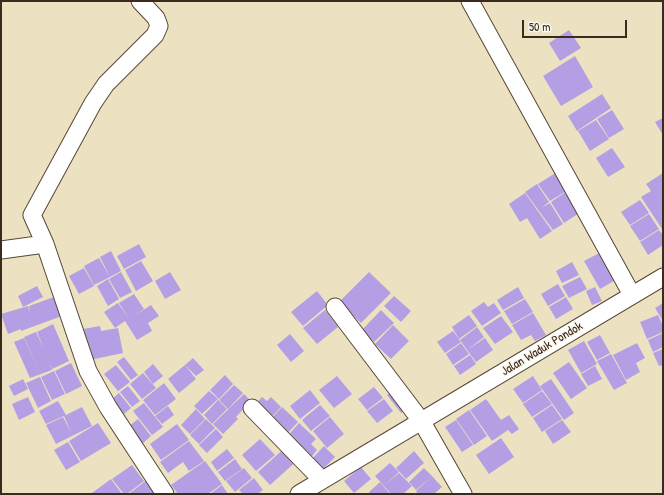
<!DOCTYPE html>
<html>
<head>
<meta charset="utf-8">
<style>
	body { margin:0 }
	#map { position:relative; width:664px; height:495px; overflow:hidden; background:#ece2c1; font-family:"Patrick Hand",sans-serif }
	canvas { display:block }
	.frame { position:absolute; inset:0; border:2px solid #3b2a1e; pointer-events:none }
	.scale { position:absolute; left:522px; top:20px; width:105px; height:18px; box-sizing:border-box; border:2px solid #3b2a1e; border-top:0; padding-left:5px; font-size:12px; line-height:14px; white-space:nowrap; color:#3b2a1e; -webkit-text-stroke:3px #fbf7ec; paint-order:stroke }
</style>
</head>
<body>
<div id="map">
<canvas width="664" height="495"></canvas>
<div class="frame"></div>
<div class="scale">50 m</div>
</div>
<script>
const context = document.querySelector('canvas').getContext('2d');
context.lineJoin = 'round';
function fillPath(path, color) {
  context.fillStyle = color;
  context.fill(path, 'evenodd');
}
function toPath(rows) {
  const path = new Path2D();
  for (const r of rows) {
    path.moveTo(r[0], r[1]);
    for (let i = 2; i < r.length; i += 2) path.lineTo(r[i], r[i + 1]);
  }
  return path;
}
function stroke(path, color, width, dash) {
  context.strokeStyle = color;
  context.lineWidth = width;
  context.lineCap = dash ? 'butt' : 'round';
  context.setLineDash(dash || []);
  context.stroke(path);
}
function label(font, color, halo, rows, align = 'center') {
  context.font = font + ' "Patrick Hand",sans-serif';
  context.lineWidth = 3;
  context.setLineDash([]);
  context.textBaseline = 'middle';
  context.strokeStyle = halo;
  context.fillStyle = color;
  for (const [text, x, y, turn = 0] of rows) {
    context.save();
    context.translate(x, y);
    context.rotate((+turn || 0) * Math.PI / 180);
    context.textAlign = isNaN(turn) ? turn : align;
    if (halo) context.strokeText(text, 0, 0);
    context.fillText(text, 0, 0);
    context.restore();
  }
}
fillPath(toPath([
	[569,30,581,48,560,61,549,43],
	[575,56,593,87,561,106,543,76],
	[602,94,611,108,577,131,568,116],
	[612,110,624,129,609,138,597,119],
	[663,118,663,135,655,122],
	[596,120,609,139,590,151,578,131],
	[612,148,625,167,608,177,596,158],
	[557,172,568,190,550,201,538,184],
	[663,173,663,229,662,229,641,197,651,191,646,184],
	[537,184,549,202,541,208,550,203,563,224,553,230,525,192],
	[570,189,584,210,564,223,551,202],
	[525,193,552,231,540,239,527,218,520,222,509,204],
	[640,200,649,213,630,225,621,212],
	[649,214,659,229,640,241,630,226],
	[659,230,663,235,663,245,648,255,640,242],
	[139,244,146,257,124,269,117,256],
	[111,251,121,271,110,277,100,257],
	[603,251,612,267,608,269,612,267,619,278,600,289,584,261],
	[99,258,110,277,94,285,84,266],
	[141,261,153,281,136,291,125,270],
	[572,262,579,275,562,283,556,271],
	[84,268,94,286,79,294,69,276],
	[121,272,132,292,120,298,109,279],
	[170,272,181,290,165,299,155,281],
	[369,272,391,293,361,323,339,302],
	[580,277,587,289,569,298,562,286],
	[108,279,119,299,108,306,97,286],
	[558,284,565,296,548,306,541,294],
	[37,286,43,297,23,307,18,296],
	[518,287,524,298,503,310,497,300],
	[595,287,602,301,592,305,586,291],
	[317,291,328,305,303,326,291,312],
	[134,294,144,309,131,318,151,305,159,316,148,323,152,331,137,340,125,321,115,328,104,312,118,303,129,319,119,303],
	[394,296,411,311,401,322,384,306],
	[54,297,62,316,21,331,21,329,8,334,1,314,28,306,30,312,29,306],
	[566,297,573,309,556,319,549,307],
	[525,299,533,312,512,324,504,311],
	[484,302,488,307,494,303,501,313,482,326,471,311],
	[663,303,663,321,655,308],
	[325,310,338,327,317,344,303,328],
	[381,310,394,323,374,342,362,330],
	[533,313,546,335,535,341,531,335,521,340,512,325],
	[469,315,477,326,459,339,452,327],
	[658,315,663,326,663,332,647,339,640,322],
	[501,316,513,332,495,344,483,328],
	[53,324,69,361,52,369,49,362,52,370,30,378,14,342,24,338,39,371,24,337,36,332,44,349,37,332],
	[393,325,409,341,391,359,375,344],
	[100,326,101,331,118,328,123,353,90,360,83,329],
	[477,327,484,337,467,350,460,340],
	[453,331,461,342,445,353,437,342],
	[663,333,663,347,653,352,648,340],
	[290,334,304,351,291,362,277,345],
	[600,335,610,353,597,360,587,342],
	[485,338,493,350,476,362,467,350],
	[584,341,597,364,581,373,568,350],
	[461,343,469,354,453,365,446,354],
	[637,343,645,358,636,363,640,372,626,380,613,355],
	[663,349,663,365,659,366,653,353],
	[611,354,627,383,614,390,597,361],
	[470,355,476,364,460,375,454,366],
	[124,357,138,375,131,380,117,362],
	[193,358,204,370,196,376,185,365],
	[569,362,587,388,571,399,553,373],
	[71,363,82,386,66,394,55,371],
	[153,364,163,376,153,384,144,372],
	[116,365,130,382,118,391,104,374],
	[185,365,196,379,179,393,168,379],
	[595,366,602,379,588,386,581,374],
	[54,371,65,394,52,400,41,377],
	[143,373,156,388,142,399,130,384],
	[225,375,233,384,219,399,210,390],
	[337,376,352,394,334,408,319,390],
	[533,376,542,390,523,403,513,389],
	[40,377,51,401,38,408,26,383],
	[23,379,28,389,14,396,9,386],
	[551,379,574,413,564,420,540,386],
	[164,383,176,399,155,415,143,400],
	[234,385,243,393,228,409,219,400],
	[128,386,140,401,132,407,120,392],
	[374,387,383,398,367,410,358,399],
	[396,388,409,406,401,413,387,395],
	[310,390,320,403,300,419,290,406],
	[209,391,218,399,202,414,194,406],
	[542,391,552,404,532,417,523,404],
	[119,393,131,408,124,414,112,399],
	[244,394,251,401,236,417,238,419,223,434,213,424],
	[28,397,35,412,19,420,12,404],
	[262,397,267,401,271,397,281,407,268,421,253,407],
	[384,399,393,411,377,423,367,411],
	[486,399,501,420,509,415,519,429,512,434,508,430,492,441,470,410],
	[218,400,227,409,212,424,204,415],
	[58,401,66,415,46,424,39,411],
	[144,403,163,427,152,435,133,411],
	[320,405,330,416,311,431,302,420],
	[552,405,562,419,542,432,533,418],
	[168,406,174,415,162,424,155,416],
	[82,407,92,426,56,444,46,425,63,417,71,432,64,416],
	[282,407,298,422,284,437,268,422],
	[196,409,205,419,190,434,181,425],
	[469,410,487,436,474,445,456,419],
	[330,417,344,434,327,448,313,431],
	[138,419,151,436,142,444,128,427],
	[206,419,215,428,199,444,190,435],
	[456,420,473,445,462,452,445,427],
	[562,420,571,432,553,444,545,431],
	[98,423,111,443,81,461,69,441],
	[299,423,316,439,311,444,317,450,309,460,285,439],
	[177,424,189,440,161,460,150,444],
	[216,429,223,437,207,453,199,445],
	[501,438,514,457,489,474,476,455],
	[260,439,275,455,256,471,242,455],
	[189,441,204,461,189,471,183,462,168,473,160,462],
	[68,442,80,462,66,470,54,450],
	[287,446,299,459,270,485,258,472],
	[324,446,335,457,320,472,309,462],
	[227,449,234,458,217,471,211,462],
	[414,451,424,463,406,479,396,468],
	[235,459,242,469,225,481,218,472],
	[205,461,222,484,208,494,178,494,171,485],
	[390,463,399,472,384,486,375,476],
	[132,465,144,481,127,494,124,494,112,479],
	[361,467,371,479,354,493,344,481],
	[244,468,252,478,235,492,226,481],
	[424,468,432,476,416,490,409,482],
	[399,473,412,486,403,494,391,494,384,486],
	[432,476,442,487,434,494,418,494,416,491],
	[254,478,263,490,257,494,243,494,239,490],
	[111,479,122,494,93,494,92,493],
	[148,479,159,494,131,494,130,493],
	[380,482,390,494,371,494,369,492],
	[222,485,228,494,210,494]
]), '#b49fe5');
const minor = toPath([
	[470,1,632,295],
	[45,244,88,371,108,407,165,494],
	[1,250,45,244,32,215,93,103,106,84,155,35,159,26,156,18,140,1],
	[335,307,422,422,463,494],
	[252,408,321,479],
	[299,494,663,277]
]);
stroke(minor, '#564636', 19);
stroke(minor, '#fff', 17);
label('13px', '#3b2a1e', '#fbf7ec', [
	["Jalan Waduk Pondok",542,349,-31]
]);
</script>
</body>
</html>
